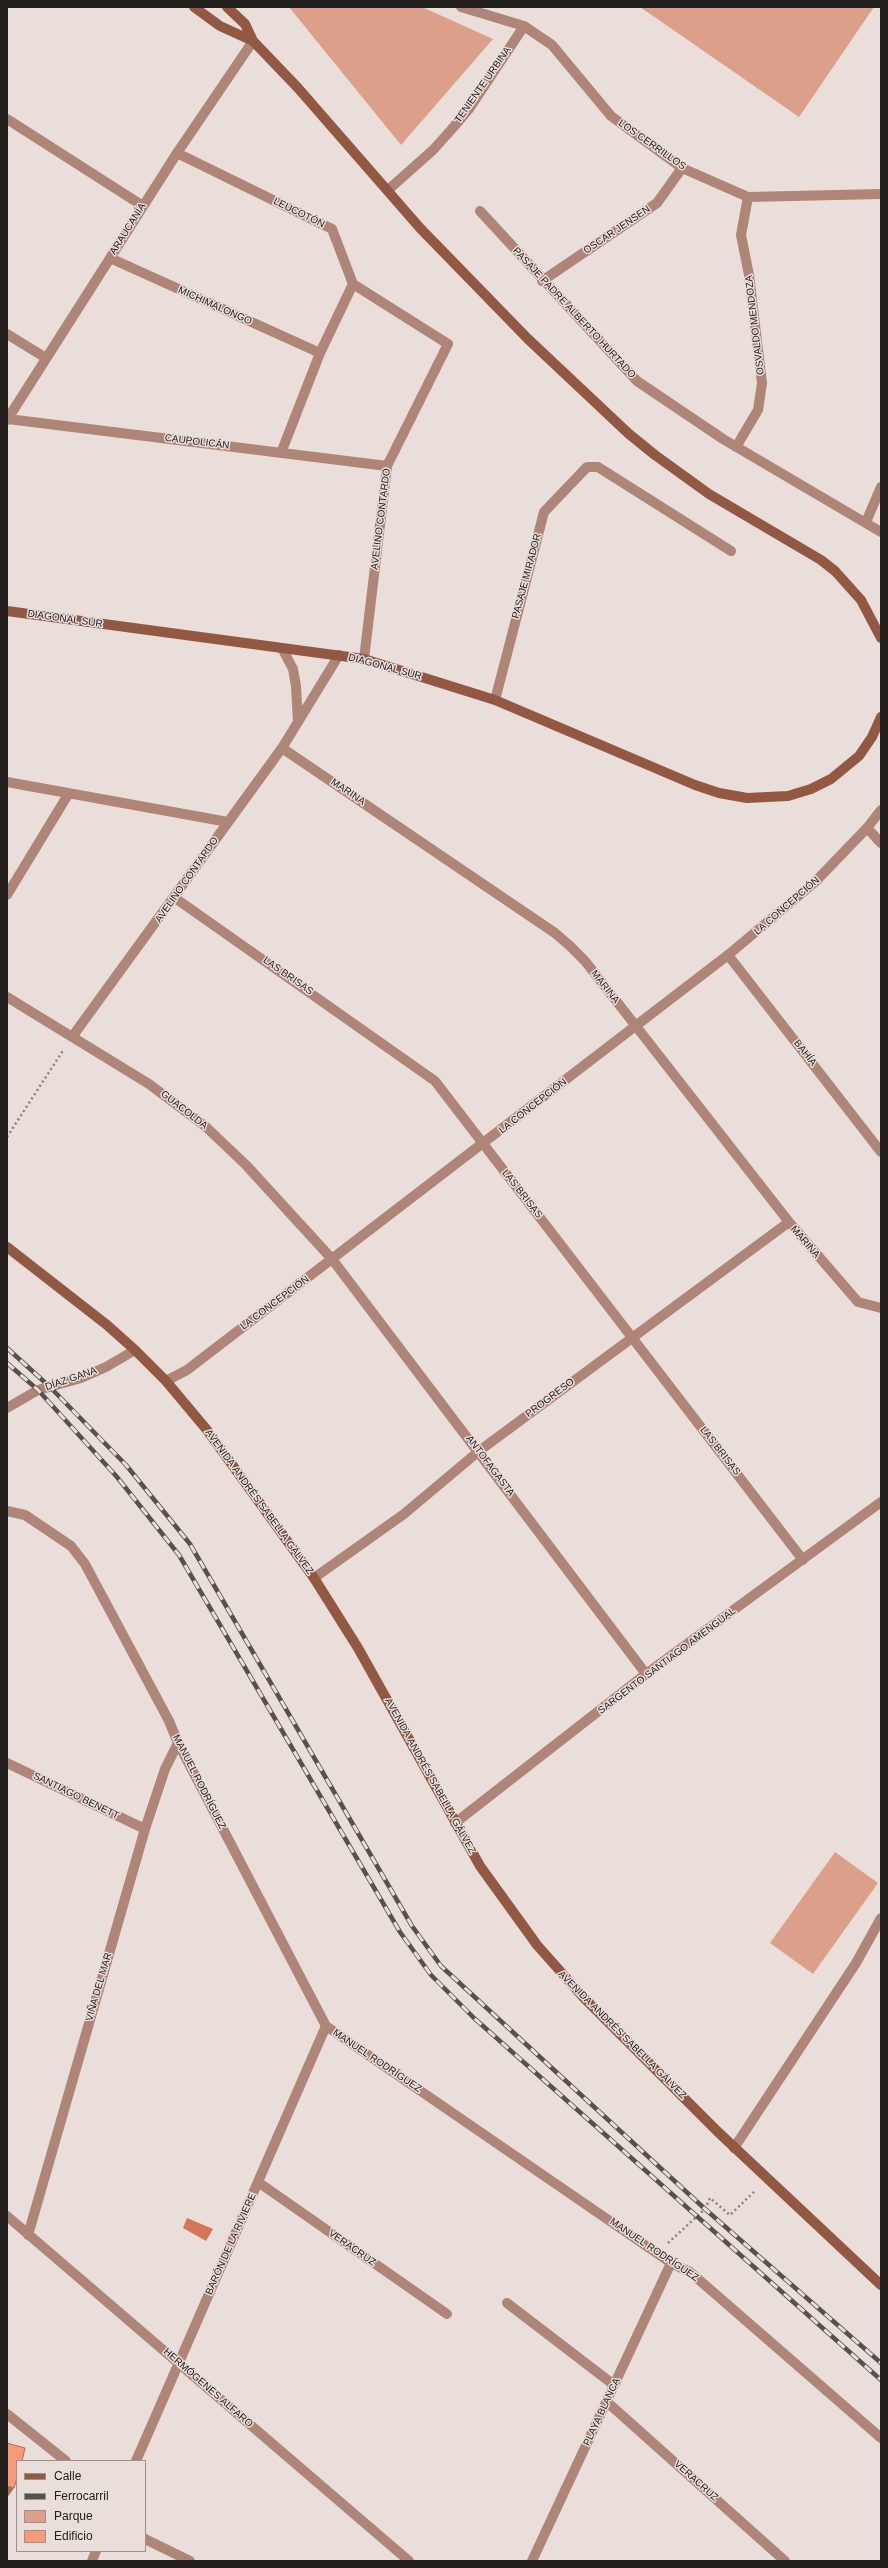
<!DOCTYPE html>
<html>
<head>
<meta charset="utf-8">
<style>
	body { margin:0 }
	#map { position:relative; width:888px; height:2568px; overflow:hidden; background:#eadeda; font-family:Arial,sans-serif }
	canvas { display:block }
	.frame { position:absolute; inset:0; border:8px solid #24201e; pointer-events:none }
	.legend { position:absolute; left:16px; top:2460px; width:130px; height:92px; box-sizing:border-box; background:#eadeda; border:1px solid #9b928f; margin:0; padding:5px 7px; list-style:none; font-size:12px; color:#24201e }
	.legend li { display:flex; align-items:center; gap:8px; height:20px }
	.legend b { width:20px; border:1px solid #9b928f }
</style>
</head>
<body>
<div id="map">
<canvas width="888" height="2568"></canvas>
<div class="frame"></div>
<ul class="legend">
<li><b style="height:5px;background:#925842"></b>Calle</li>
<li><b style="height:5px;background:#57514e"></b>Ferrocarril</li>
<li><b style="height:11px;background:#dc9f89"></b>Parque</li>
<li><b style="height:11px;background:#f89a78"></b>Edificio</li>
</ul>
</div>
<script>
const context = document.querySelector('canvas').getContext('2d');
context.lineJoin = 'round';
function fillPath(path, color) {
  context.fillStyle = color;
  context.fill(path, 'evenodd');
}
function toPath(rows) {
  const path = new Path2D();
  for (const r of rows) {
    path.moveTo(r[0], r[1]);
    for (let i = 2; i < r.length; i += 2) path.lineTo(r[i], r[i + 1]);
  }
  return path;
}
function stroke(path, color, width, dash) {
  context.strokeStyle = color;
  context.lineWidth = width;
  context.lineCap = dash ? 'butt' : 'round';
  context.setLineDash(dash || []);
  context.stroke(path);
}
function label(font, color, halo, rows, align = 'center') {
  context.font = font + ' Arial,sans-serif';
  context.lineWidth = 3;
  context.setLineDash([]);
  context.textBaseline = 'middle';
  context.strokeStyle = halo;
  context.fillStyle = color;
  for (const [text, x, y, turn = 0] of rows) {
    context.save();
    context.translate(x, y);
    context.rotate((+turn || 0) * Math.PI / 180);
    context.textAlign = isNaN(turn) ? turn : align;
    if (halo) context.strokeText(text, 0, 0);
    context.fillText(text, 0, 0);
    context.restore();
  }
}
fillPath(toPath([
	[289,7,422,7,493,39,401,145],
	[640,7,874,7,799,117],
	[835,1852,878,1883,813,1974,770,1943]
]), '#dc9f89');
fillPath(toPath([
	[187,2218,213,2229,206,2241,183,2228]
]), '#d37856');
stroke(toPath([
	[7,1137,64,1049],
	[668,2243,705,2209,710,2198,730,2215,756,2190]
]), '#8a827f', 2.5, [2, 3]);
stroke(toPath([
	[734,2148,856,1963,881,1918]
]), '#ae8576', 10);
stroke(toPath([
	[461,7,524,26,552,45,611,116,682,168,748,197,881,194],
	[7,119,143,206],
	[177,153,332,229,353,284,448,344,387,466,364,659],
	[388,190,433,150,451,130,469,109,524,26],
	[480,211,637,381,723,439,881,532],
	[110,258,320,353],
	[542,281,657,203,682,168],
	[7,334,46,358],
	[8,419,387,466],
	[7,420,177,153,253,41],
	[736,447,758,410,762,383,749,275,741,235,748,197],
	[281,453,320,353,353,284],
	[866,522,881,487],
	[282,648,293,669,296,686,298,722],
	[495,700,544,512,587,467,598,467,731,551],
	[282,748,555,933,570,946,585,961,789,1222,858,1302,881,1308],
	[7,782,228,822],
	[867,828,881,843],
	[7,895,69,793],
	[175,898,435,1081,803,1560],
	[728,955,881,1152],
	[7,997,149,1084,205,1126,246,1165,332,1259,646,1674],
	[72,1037,282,748,339,655],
	[7,1511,25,1515,71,1546,85,1564,169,1721,178,1743,326,2026,671,2263,690,2272,881,2438],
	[314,1578,404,1514,479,1451,789,1222],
	[7,1763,145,1829],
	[455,1823,646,1674,881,1502],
	[258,2182,447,2314],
	[7,2216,409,2561],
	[28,2235,145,1829,165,1769,178,1743],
	[507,2303,614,2385],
	[607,2402,785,2561],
	[7,2414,66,2461],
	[136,2461,326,2026],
	[145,2539,190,2561],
	[92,2561,96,2551],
	[532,2561,671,2263]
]), '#ae8576', 10);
stroke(toPath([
	[166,1381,187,1370,728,955,815,882,867,828,881,810],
	[7,1408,38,1390,81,1378,106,1367,135,1350]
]), '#ae8576', 10);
stroke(toPath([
	[194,7,220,26,253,41],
	[227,7,245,24,253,41,298,88,420,228,528,339,629,434,655,455,709,494,821,560,835,571,861,600,881,638],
	[7,611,364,659,495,700,695,785,719,793,747,798,788,796,811,789,831,779,859,756,872,737,881,717],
	[7,1247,107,1325,135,1350,166,1381,207,1430,314,1578,358,1648,480,1866,537,1945,584,1998,717,2131,881,2285]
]), '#925842', 10);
const rail = toPath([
	[7,1348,50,1387,126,1465,190,1544,412,1926,441,1966,705,2209,881,2363],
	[7,1363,38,1390,117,1477,179,1555,400,1932,431,1975,474,2018,881,2380]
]);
stroke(rail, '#57514e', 4.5);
stroke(rail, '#eadeda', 3, [9]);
fillPath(toPath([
	[7,2486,14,2488,7,2498]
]), '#ae6c54');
const building = toPath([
	[7,2443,25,2448,22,2461,17,2461,17,2478,14,2488,7,2486,7,2443]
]);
fillPath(building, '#f89a78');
stroke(building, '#ae6c54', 1);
label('10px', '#24201e', '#eadeda', [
	["TENIENTE URBINA",483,85,-55],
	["LOS CERRILLOS",652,145,35],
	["LEUCOTÓN",299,213,26],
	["ARAUCANÍA",128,229,-58],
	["OSCAR JENSEN",617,230,-34],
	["MICHIMALONGO",215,306,24],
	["PASAJE PADRE ALBERTO HURTADO",574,313,47],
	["OSVALDO MENDOZA",755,325,-97],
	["CAUPOLICÁN",197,442,7],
	["AVELINO CONTARDO",381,519,-83],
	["PASAJE MIRADOR",527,576,-75],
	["DIAGONAL SUR",65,619,8],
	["DIAGONAL SUR",385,667,15],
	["MARINA",348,792,34],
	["AVELINO CONTARDO",187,880,-55],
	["LA CONCEPCIÓN",787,906,-41],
	["LAS BRISAS",288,976,35],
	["MARINA",605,987,52],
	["BAHÍA",805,1053,52],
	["LA CONCEPCIÓN",533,1106,-38],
	["GUACOLDA",184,1110,38],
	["LAS BRISAS",522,1194,52],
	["MARINA",805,1242,49],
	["LA CONCEPCIÓN",275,1303,-37],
	["DÍAZ GANA",71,1379,-19],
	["PROGRESO",550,1398,-37],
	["LAS BRISAS",720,1451,52],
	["ANTOFAGASTA",490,1466,53],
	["AVENIDA ANDRÉS SABELLA GÁLVEZ",259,1502,54],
	["SARGENTO SANTIAGO AMENGUAL",667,1661,-37],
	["AVENIDA ANDRÉS SABELLA GÁLVEZ",430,1776,61],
	["MANUEL RODRÍGUEZ",199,1782,63],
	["SANTIAGO BENETT",76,1796,26],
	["VIÑA DEL MAR",99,1987,-74],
	["AVENIDA ANDRÉS SABELLA GÁLVEZ",622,2035,45],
	["MANUEL RODRÍGUEZ",377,2061,34],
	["BARÓN DE LA RIVIERE",231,2244,-66],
	["VERACRUZ",352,2248,35],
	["MANUEL RODRÍGUEZ",654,2250,34],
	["HERMÓGENES ALFARO",208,2388,41],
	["PLAYA BLANCA",602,2412,-65],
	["VERACRUZ",696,2481,42]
]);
</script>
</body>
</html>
